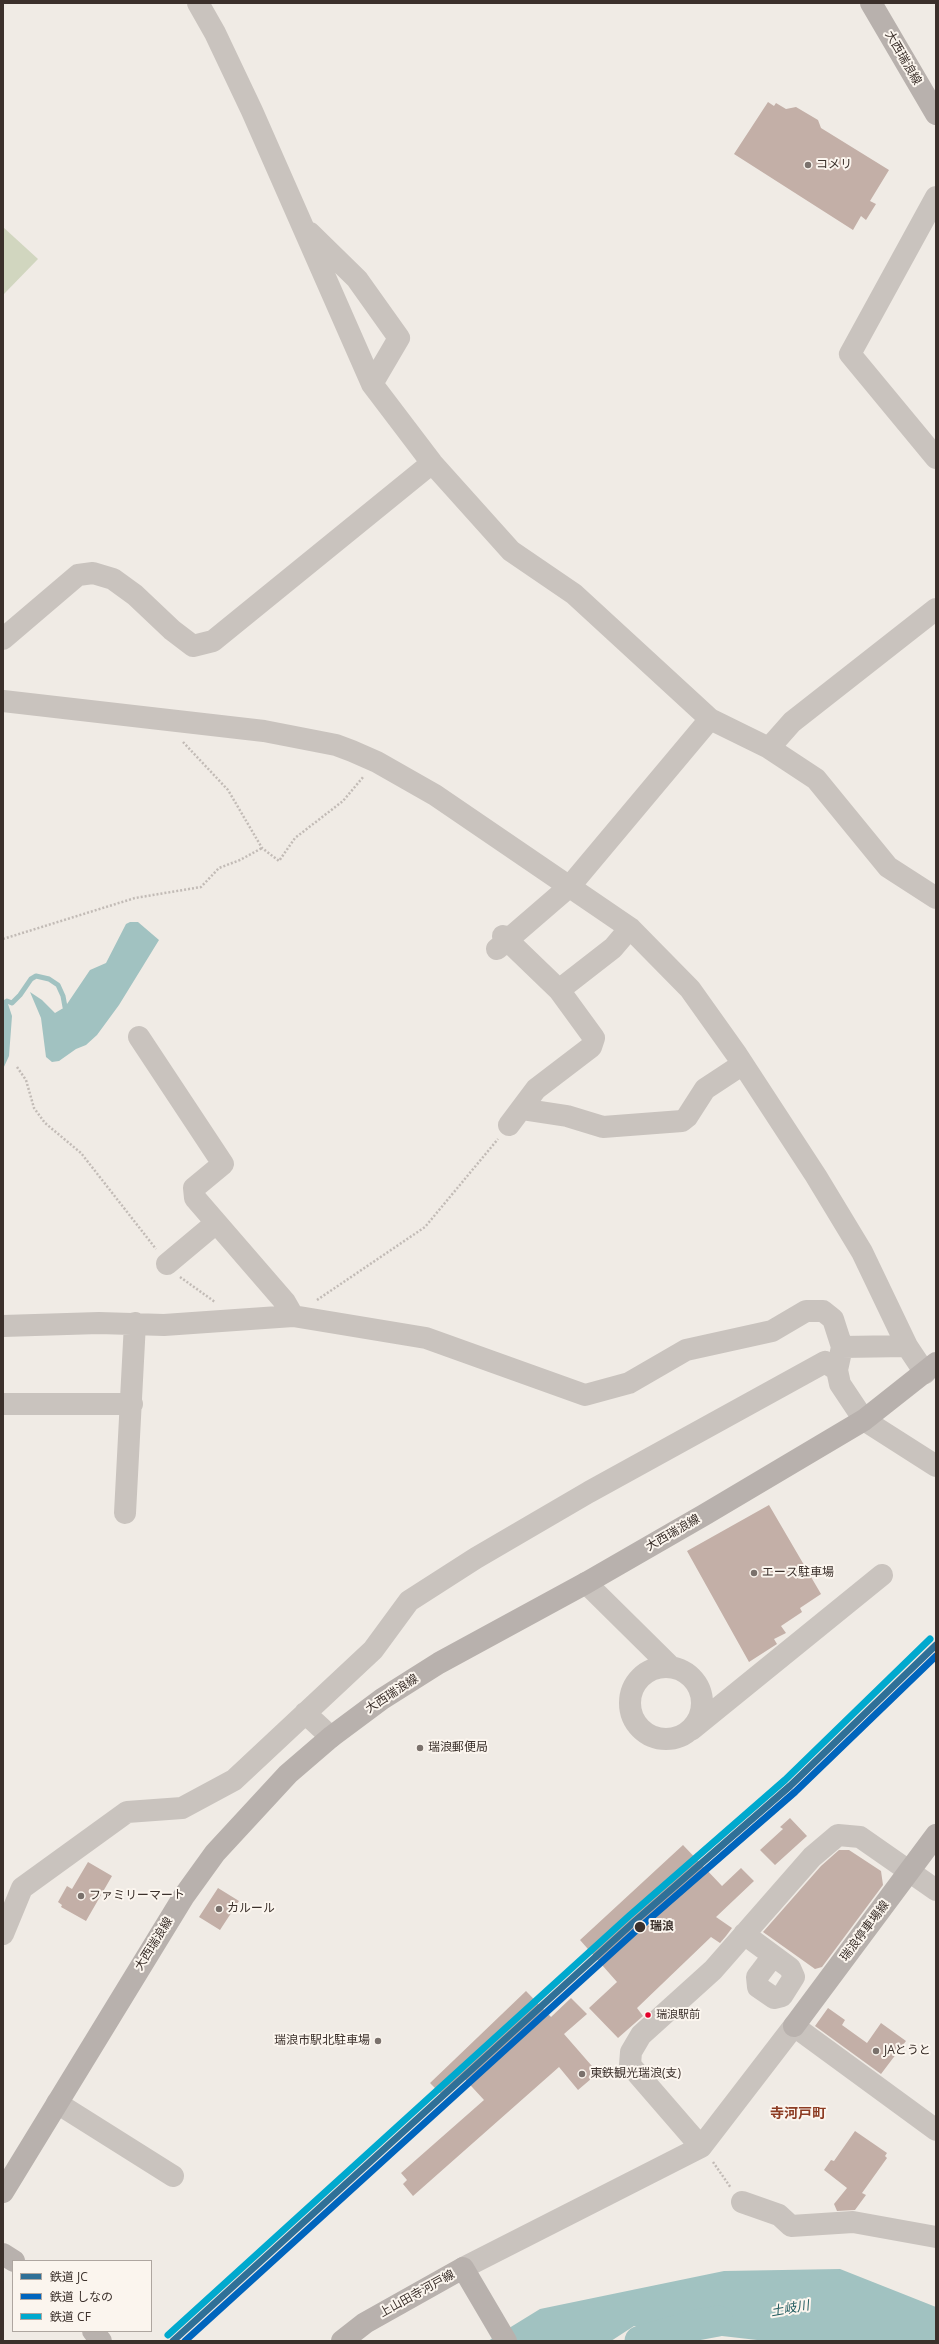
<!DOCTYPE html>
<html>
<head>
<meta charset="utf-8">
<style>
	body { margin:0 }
	#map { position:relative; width:939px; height:2344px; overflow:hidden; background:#f0ebe5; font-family:"Open Sans","Noto Sans JP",sans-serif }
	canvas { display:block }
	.frame { position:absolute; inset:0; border:4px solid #3b302b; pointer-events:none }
	.legend { position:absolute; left:12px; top:2260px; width:140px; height:72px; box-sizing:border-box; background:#fbf5ee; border:1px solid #aea6a0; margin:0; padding:5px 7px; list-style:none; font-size:12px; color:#3b302b }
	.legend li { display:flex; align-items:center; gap:8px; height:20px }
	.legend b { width:20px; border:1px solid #aea6a0 }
</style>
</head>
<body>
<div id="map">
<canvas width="939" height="2344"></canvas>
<div class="frame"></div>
<ul class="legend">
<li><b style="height:5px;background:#307097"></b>鉄道 JC</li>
<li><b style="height:5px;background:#0065bd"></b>鉄道 しなの</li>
<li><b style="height:5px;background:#00a9ce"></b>鉄道 CF</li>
</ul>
</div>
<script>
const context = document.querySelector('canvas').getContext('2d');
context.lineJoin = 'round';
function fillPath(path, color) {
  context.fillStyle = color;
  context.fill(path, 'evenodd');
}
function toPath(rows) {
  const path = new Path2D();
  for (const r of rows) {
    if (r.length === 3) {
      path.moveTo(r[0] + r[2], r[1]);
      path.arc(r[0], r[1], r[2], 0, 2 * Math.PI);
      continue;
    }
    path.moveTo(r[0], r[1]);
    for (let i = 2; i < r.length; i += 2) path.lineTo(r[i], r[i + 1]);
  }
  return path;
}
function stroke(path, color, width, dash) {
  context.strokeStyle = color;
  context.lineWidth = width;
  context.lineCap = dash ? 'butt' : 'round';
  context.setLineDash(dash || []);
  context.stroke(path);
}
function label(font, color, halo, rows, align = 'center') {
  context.font = font + ' "Open Sans","Noto Sans JP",sans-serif';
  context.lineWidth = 4;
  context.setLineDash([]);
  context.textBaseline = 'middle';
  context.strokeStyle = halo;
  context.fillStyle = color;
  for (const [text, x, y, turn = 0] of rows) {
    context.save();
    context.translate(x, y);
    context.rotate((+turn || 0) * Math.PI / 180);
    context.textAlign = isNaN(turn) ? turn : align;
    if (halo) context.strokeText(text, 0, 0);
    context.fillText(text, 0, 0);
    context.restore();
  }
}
fillPath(toPath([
	[3,227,38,259,3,295]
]), '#d1d6bf');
fillPath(toPath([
	[130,922,138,922,159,940,119,1005,97,1035,86,1045,76,1049,59,1061,52,1062,46,1057,41,1018,30,992,42,1000,55,1013,65,1007,90,970,106,963,126,924],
	[3,999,7,1001,12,1016,9,1056,3,1069],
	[840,2269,936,2307,936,2341,766,2341,634,2326,611,2341,488,2341,540,2309,724,2271]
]), '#a1c2c1');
stroke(toPath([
	[7,1001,12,1003,20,995,31,979,36,976,49,979,58,985,63,996,65,1007]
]), '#a1c2c1', 5);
stroke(toPath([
	[640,2341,691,2326,718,2321]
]), '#a1c2c1', 31);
fillPath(toPath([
	[768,102,774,106,776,103,786,109,796,107,818,120,821,128,889,170,870,201,876,204,866,220,861,216,853,230,734,154],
	[769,1505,821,1594,800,1608,802,1612,781,1626,786,1633,774,1639,777,1644,749,1662,687,1551],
	[790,1818,807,1836,775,1865,760,1850,783,1829,780,1827],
	[683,1845,722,1886,741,1868,754,1881,716,1917,732,1928,726,1936,720,1943,711,1937,637,2008,643,2016,618,2038,589,2008,617,1982,580,1940],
	[839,1850,849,1850,881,1871,883,1885,822,1967,815,1969,763,1932,821,1866],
	[88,1862,112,1876,86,1921,61,1907,62,1905,58,1902,67,1886,72,1889],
	[218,1888,239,1901,220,1930,199,1917],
	[526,1991,551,2017,571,1998,587,2014,564,2034,598,2073,578,2090,559,2067,413,2196,403,2184,407,2180,401,2173,484,2100,461,2075,441,2094,430,2083],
	[828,2008,845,2020,842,2025,867,2043,881,2023,906,2041,881,2074,815,2026],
	[855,2131,887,2153,885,2156,887,2158,862,2193,866,2195,855,2210,837,2211,834,2204,847,2188,824,2170,831,2160,834,2161]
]), '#c3afa7');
stroke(toPath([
	[183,742,228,790,262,848,279,861,295,838,343,801,364,776],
	[3,939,135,898,201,887,219,868,240,860,262,848],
	[17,1067,26,1080,34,1108,45,1123,81,1153,156,1249],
	[180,1277,215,1302],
	[317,1300,425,1227,498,1139],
	[713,2162,731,2188]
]), '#c2bbb6', 2.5, [2, 2]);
stroke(toPath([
	[198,3,215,33,252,111,372,384,432,463,511,551,574,594,710,719,769,748,816,779,888,867,936,898],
	[936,197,850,354,936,458],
	[310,233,357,279,399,338,372,384],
	[3,639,78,575,93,573,113,579,135,595,172,630,193,646,213,641,432,463],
	[3,701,264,731,336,745,352,751,377,762,435,795,630,928,690,989,737,1055,816,1176,862,1252,907,1346,925,1373],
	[769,748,792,722,936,609],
	[503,936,559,990,594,1038,591,1047,536,1089,509,1125],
	[497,949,570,886,710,719],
	[559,990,613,948,630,928],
	[139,1037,223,1164,194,1188,195,1198,285,1302,293,1316],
	[521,1109,567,1116,603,1127,682,1121,687,1117,705,1089,743,1064],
	[167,1264,216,1223],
	[3,1326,99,1323,164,1325,293,1316,426,1338,585,1395,629,1383,686,1350,772,1331,806,1311,823,1311,833,1319,842,1347,837,1370,825,1362,589,1492,476,1558,409,1601,373,1650,234,1780,182,1808,127,1812,22,1888,3,1934],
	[842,1347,907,1346],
	[837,1370,840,1384,864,1420,936,1466],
	[3,1404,132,1404],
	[125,1513,135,1323],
	[586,1583,671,1667],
	[666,1703,36],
	[305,1713,331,1737],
	[691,1730,882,1575],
	[744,1934,790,1968,794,1977,782,1996,774,1998,758,1987,757,1977,773,1956],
	[57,2103,173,2176],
	[701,2147,630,2065,631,2052,641,2035,713,1970,812,1857,838,1835,860,1837,936,1890],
	[742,2202,779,2215,791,2226,853,2222,936,2237],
	[463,2268,701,2147,794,2026,936,2130]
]), '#c9c3be', 22);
stroke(toPath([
	[871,3,936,114],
	[794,2026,936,1835],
	[3,2192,184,1896,215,1853,288,1774,331,1737,382,1699,439,1663,586,1583,704,1515,864,1420,936,1363],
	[3,2254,14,2261],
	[93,2331,101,2341],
	[342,2341,365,2323,463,2268,506,2341]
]), '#b8b1ad', 22);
stroke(toPath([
	[173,2341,634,1922,790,1786,936,1645]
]), '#307097', 7);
stroke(toPath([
	[185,2341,639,1928,795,1792,936,1656]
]), '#0065bd', 7);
stroke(toPath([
	[168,2335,629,1916,785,1780,930,1639]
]), '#00a9ce', 7);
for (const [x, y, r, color] of [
	[808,165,4,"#7a716c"],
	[754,1573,4,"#7a716c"],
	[420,1748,4,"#7a716c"],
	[81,1896,4,"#7a716c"],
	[219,1909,4,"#7a716c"],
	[640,1927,6,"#3b302b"],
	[648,2015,3.5,"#e4002b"],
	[378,2041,4,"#7a716c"],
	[876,2051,4,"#7a716c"],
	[582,2074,4,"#7a716c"]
]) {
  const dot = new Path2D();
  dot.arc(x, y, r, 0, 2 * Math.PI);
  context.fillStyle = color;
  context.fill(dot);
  stroke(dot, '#fbf5ee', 1.5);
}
label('11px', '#3b302b', '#fbf5ee', [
	["瑞浪駅前",656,2015]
], 'left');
label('12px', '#3b302b', '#fbf5ee', [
	["大西瑞浪線",903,58,60],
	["大西瑞浪線",673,1533,-30],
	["大西瑞浪線",392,1694,-33],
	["瑞浪停車場線",865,1931,-53],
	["大西瑞浪線",154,1944,-58],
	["上山田寺河戸線",417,2294,-29]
]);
label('12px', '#3b302b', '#fbf5ee', [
	["コメリ",816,165],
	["エース駐車場",762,1573],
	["瑞浪郵便局",428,1748],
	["ファミリーマート",89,1896],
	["カルール",227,1909],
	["瑞浪市駅北駐車場",370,2041,"right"],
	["JAとうと",884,2051],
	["東鉄観光瑞浪(支)",590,2074]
], 'left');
label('bold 12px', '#3b302b', '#fbf5ee', [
	["瑞浪",650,1927]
], 'left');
label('italic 13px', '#1f5a5e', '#fbf5ee', [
	["土岐川",790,2309,-10]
]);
label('bold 14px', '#8c3b22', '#fbf5ee', [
	["寺河戸町",798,2114]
]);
</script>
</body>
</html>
